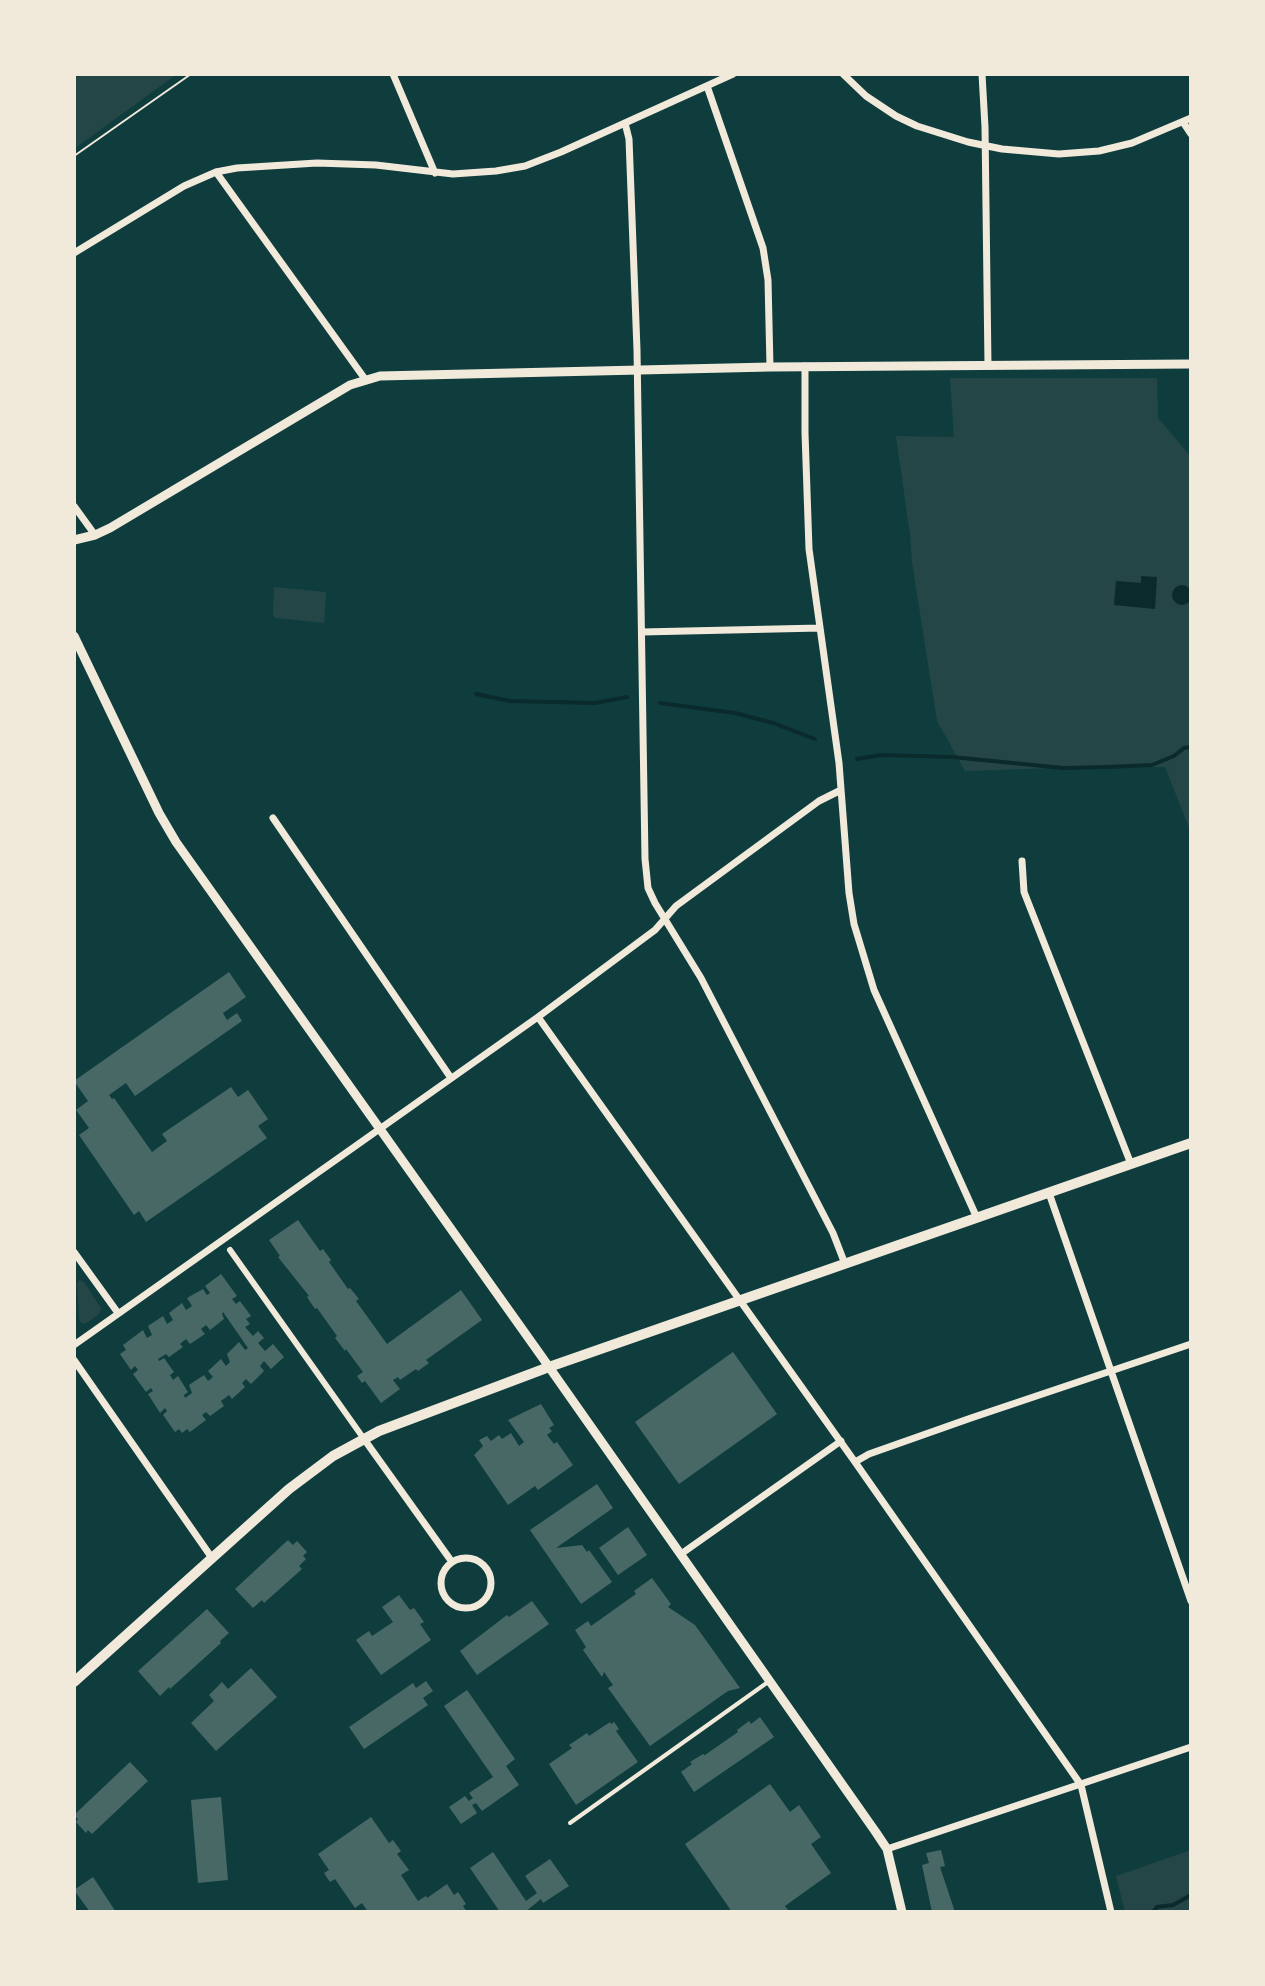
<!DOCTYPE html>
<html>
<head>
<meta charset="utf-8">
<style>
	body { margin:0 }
	#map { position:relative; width:1265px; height:1986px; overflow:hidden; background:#0f3d3e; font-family:Signika,sans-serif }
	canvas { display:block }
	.frame { position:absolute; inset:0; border:76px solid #f1e9da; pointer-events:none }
</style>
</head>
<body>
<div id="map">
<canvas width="1265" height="1986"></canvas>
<div class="frame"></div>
</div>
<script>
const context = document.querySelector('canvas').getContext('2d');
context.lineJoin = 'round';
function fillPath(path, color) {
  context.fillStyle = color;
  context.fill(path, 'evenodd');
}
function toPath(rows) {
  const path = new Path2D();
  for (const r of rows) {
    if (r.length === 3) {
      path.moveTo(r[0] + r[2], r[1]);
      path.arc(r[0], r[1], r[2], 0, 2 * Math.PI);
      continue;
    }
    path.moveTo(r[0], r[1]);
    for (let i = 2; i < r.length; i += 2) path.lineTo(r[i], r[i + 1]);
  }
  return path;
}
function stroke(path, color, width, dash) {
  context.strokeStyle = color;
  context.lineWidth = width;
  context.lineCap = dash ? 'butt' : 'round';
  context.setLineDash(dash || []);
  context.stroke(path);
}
fillPath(toPath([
	[85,74,177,74,74,149,74,78],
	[950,378,1157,378,1158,418,1191,457,1191,833,1165,767,1085,767,965,771,937,721,912,562,910,535,896,436,954,437],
	[274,587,326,592,324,623,276,618,273,616],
	[79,1280,84,1282,101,1308,99,1314,85,1324,80,1322,79,1317,77,1284],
	[1191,1850,1191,1912,1125,1912,1116,1876]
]), '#244646');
fillPath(toPath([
	[1141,576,1157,577,1155,609,1114,605,1116,581,1141,583],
	[1182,595,10]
]), '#0a2a2b');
stroke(toPath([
	[476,694,510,701,595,703,627,697],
	[660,703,735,713,773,723,815,739],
	[857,759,881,755,952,757,1063,768,1107,767,1152,765,1174,756,1184,748,1191,747],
	[1153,1912,1157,1907,1173,1905,1191,1895]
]), '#0a2a2b', 4);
fillPath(toPath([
	[229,972,246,997,223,1013,227,1020,237,1013,242,1021,135,1096,126,1083,109,1095,112,1099,114,1098,152,1152,167,1141,162,1134,231,1087,238,1097,248,1090,268,1119,258,1126,267,1138,146,1222,139,1211,134,1215,79,1135,89,1128,76,1110,88,1101,74,1081],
	[298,1220,320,1251,323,1249,331,1260,329,1262,348,1289,350,1288,359,1299,356,1301,387,1344,461,1290,482,1320,426,1360,429,1363,418,1371,416,1369,400,1380,398,1377,393,1380,400,1389,381,1403,365,1381,362,1383,357,1376,363,1372,346,1349,345,1351,335,1338,337,1336,317,1308,315,1309,307,1297,309,1296,278,1257,280,1256,269,1240],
	[221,1274,237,1296,232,1299,236,1304,240,1301,251,1316,246,1319,250,1324,245,1327,253,1336,258,1331,264,1338,258,1343,265,1351,273,1344,284,1357,271,1369,264,1361,260,1366,264,1371,251,1384,246,1379,242,1383,245,1387,232,1399,229,1395,221,1401,224,1406,210,1416,206,1412,202,1415,206,1420,190,1432,187,1429,182,1433,179,1429,175,1432,163,1415,167,1411,165,1408,160,1413,148,1394,153,1391,151,1388,146,1392,133,1374,138,1370,135,1366,131,1370,120,1354,126,1350,123,1345,143,1330,147,1338,152,1335,148,1326,163,1316,167,1324,173,1320,169,1313,182,1303,186,1310,192,1306,187,1298,203,1289,207,1295,210,1293,205,1286],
	[223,1312,248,1348,245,1350,239,1342,227,1354,230,1362,226,1366,221,1359,208,1371,213,1377,208,1381,204,1375,189,1385,192,1393,185,1398,184,1395,188,1392,178,1376,173,1380,170,1375,174,1372,164,1358,159,1361,158,1359,166,1354,169,1357,183,1347,180,1344,186,1339,190,1344,205,1334,201,1329,206,1325,210,1330,224,1319,222,1314],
	[733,1352,777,1414,679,1484,635,1422],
	[541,1404,554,1425,549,1428,552,1431,547,1435,554,1444,557,1442,573,1465,538,1490,535,1486,508,1505,474,1455,483,1446,479,1440,487,1436,491,1441,499,1435,502,1439,511,1433,519,1446,524,1442,508,1420],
	[597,1484,613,1508,556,1548,582,1545,587,1552,589,1550,612,1582,581,1604,530,1530],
	[628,1527,647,1555,618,1575,599,1548],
	[288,1540,293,1545,297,1541,307,1552,303,1556,306,1559,299,1566,302,1569,264,1603,262,1600,253,1608,235,1589],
	[652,1578,671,1604,668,1607,695,1625,740,1688,728,1691,650,1746,608,1688,613,1685,604,1672,602,1677,583,1650,586,1647,575,1630,588,1621,591,1626,636,1594,634,1591],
	[399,1595,410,1610,414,1608,424,1622,420,1624,431,1640,381,1675,356,1640,369,1631,372,1636,393,1622,382,1607],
	[532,1601,549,1624,477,1675,460,1651,507,1615,509,1617],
	[207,1609,229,1633,220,1641,221,1643,170,1689,169,1687,160,1696,138,1671],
	[251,1668,277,1697,216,1751,191,1723,214,1701,209,1695,222,1682,228,1689],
	[426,1681,433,1691,423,1698,428,1705,364,1749,349,1727,413,1683,416,1688],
	[467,1690,515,1759,506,1766,519,1785,482,1811,476,1803,472,1805,477,1813,461,1824,449,1807,465,1796,469,1801,473,1798,469,1793,493,1777,444,1706],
	[760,1717,774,1737,694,1792,681,1772,692,1764,690,1762,703,1754,705,1755,738,1732,737,1730,749,1721,751,1724],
	[610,1722,611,1724,614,1722,619,1729,616,1731,638,1762,576,1805,549,1764,572,1748,569,1745,587,1733,589,1736],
	[130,1762,148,1781,92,1834,88,1830,86,1833,76,1822,78,1819,74,1815],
	[770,1784,790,1812,799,1805,821,1837,811,1844,831,1873,785,1906,789,1911,787,1912,732,1912,685,1844],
	[221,1797,228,1880,198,1883,191,1800],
	[371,1817,389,1843,393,1840,401,1851,397,1854,409,1870,401,1875,418,1901,426,1896,427,1898,447,1884,454,1895,458,1892,466,1904,463,1906,467,1912,368,1912,362,1903,355,1908,335,1879,330,1882,324,1873,329,1870,318,1854],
	[941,1850,945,1866,940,1867,955,1912,932,1912,922,1865,929,1863,926,1853],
	[493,1852,526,1901,537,1893,525,1876,550,1859,569,1886,543,1903,541,1899,525,1912,500,1912,470,1868],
	[93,1877,116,1912,90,1912,74,1890]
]), '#486865');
stroke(toPath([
	[74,156,191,74]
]), '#f1e9da', 2);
stroke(toPath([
	[570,1823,768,1682]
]), '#f1e9da', 4);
stroke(toPath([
	[230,1250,364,1439]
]), '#f1e9da', 6);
stroke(toPath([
	[393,74,435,173],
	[843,74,866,96,896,116,917,126,968,142,1002,149,1059,154,1099,151,1132,143,1191,118],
	[982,74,985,127,988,366],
	[707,86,763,248,768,280,770,367],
	[1183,122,1191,134],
	[625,123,629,139,637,350,645,859,648,888,655,903,701,978,833,1233,845,1264],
	[216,172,365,379],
	[74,253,184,186,216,172,237,168,317,163,376,165,453,174,496,171,525,166,561,152,733,74],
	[805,366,805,433,809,549,839,763,849,893,854,924,874,990,977,1218],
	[74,506,95,535],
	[642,632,820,628],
	[273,818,451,1078],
	[1022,861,1024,892,1131,1164],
	[538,1017,855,1462,1081,1785,1111,1912],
	[1049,1193,1191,1601],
	[74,1252,118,1313],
	[74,1345,538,1017,655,930,676,906,819,801,841,790],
	[74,1360,212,1558],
	[364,1439,452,1562],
	[855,1462,869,1454,971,1418,1191,1344],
	[681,1554,841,1441],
	[466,1583,25],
	[887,1849,1191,1747]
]), '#f1e9da', 7);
stroke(toPath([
	[74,540,95,535,110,528,350,385,380,376,770,367,1191,364],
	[74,636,159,813,176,842,542,1357,875,1831,887,1849,902,1912]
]), '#f1e9da', 9);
stroke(toPath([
	[74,1682,289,1489,333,1456,379,1431,549,1367,1191,1143]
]), '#f1e9da', 10);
</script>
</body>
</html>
